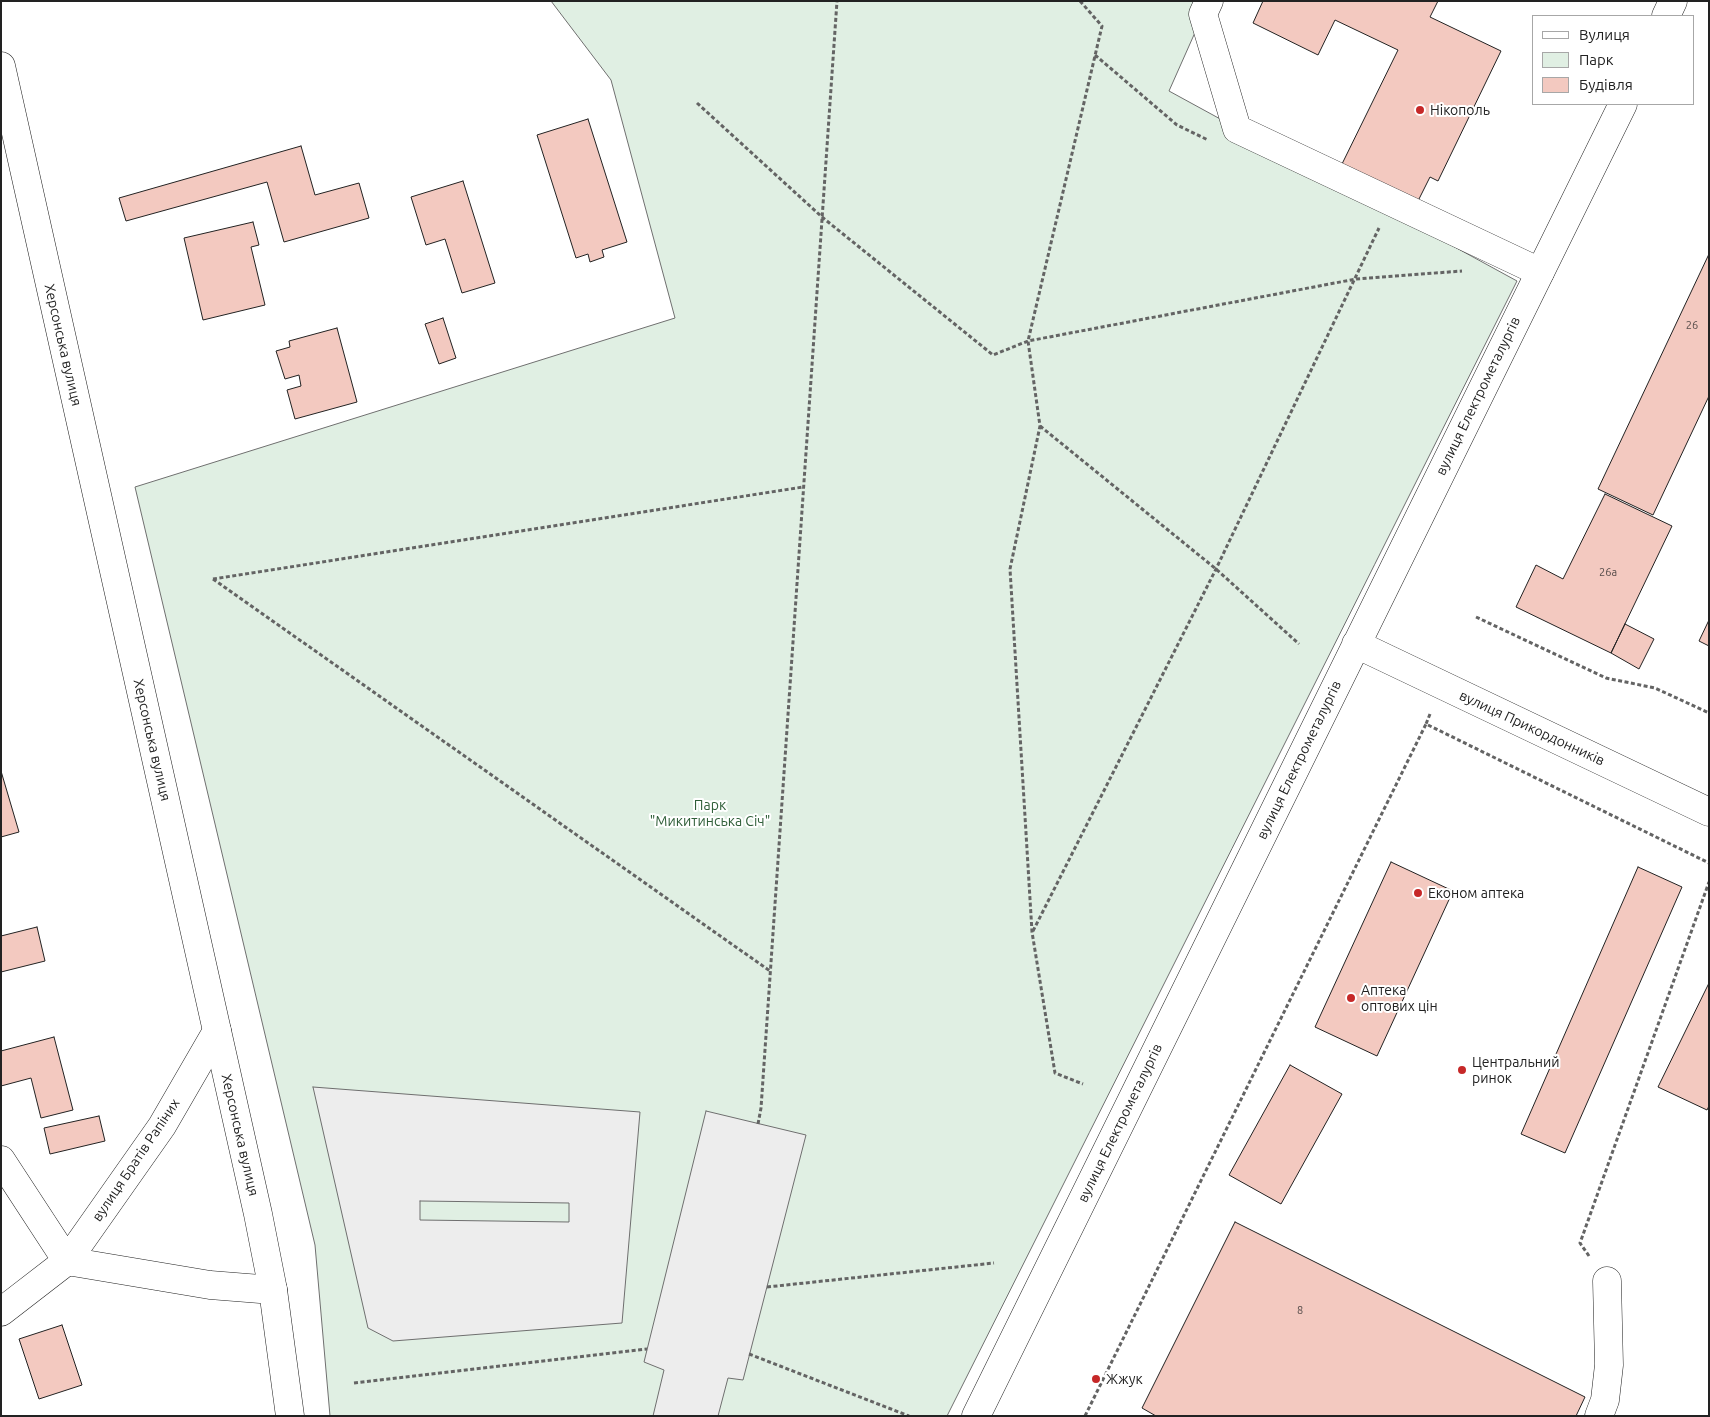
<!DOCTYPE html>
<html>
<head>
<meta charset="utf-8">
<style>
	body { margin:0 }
	#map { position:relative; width:1710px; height:1417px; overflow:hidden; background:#fff; font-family:Ubuntu,sans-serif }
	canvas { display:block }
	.frame { position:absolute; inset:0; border:2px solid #222; pointer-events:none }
	.legend { position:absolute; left:1532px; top:15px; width:162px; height:90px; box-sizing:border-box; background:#fff; border:1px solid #a7a7a7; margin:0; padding:6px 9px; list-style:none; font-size:15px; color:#222 }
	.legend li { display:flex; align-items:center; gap:10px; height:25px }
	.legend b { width:25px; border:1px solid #a7a7a7 }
</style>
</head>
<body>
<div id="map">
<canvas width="1710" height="1417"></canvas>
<div class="frame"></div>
<ul class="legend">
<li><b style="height:6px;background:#fff"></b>Вулиця</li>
<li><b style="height:14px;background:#e0efe3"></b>Парк</li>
<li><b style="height:14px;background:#f3c9c0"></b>Будівля</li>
</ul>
</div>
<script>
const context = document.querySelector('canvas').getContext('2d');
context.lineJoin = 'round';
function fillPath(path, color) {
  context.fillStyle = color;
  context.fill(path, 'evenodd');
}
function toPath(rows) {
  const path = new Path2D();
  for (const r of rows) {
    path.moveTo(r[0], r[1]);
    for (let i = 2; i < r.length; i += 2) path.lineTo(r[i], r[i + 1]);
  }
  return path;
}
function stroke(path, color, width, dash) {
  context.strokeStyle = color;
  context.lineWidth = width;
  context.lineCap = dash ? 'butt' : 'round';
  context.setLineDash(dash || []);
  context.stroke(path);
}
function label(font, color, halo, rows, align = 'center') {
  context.font = font + ' Ubuntu,sans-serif';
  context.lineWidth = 4;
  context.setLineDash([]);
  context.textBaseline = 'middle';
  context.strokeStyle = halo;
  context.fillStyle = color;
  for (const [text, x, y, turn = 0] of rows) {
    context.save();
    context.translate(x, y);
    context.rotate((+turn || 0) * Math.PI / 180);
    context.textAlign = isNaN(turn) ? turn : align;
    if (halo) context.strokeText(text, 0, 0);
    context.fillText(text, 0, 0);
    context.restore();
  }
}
const green = toPath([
	[551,1,1209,1,1169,91,1517,281,947,1416,330,1416,315,1245,135,487,675,318,611,80,551,1]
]);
fillPath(green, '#e0efe3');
stroke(green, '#6f6f6f', 1);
const parking = toPath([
	[313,1087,640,1112,622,1323,393,1341,368,1328,313,1087],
	[420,1201,569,1203,569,1222,420,1220,420,1201],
	[706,1111,806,1135,743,1380,728,1378,718,1416,653,1416,664,1370,644,1362,706,1111]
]);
fillPath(parking, '#ededed');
stroke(parking, '#6f6f6f', 1);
const building = toPath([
	[1263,1,1438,1,1430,17,1501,51,1438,181,1430,177,1417,203,1341,166,1398,50,1335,20,1318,55,1253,23,1263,1],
	[588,119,627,242,602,250,604,257,590,262,588,254,576,258,537,135,588,119],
	[301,146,315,195,359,183,369,218,284,242,267,182,126,221,119,198,301,146],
	[463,181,495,283,462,293,445,239,426,245,411,197,463,181],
	[253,222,259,245,251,247,265,305,203,320,184,238,253,222],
	[1709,254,1709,396,1653,515,1598,489,1709,254],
	[443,318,456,358,439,364,425,324,443,318],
	[337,328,357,402,295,419,287,390,301,386,299,375,285,379,276,351,290,347,289,341,337,328],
	[1605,494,1672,526,1611,653,1516,607,1536,565,1563,579,1605,494],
	[1709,620,1709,646,1699,641,1709,620],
	[1625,624,1654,639,1639,669,1611,653,1625,624],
	[1,771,19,832,1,837,1,771],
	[1391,862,1453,891,1377,1056,1315,1027,1391,862],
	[1638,867,1682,887,1565,1153,1521,1134,1638,867],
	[37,927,45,961,1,972,1,936,37,927],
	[1709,983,1709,1106,1707,1110,1658,1087,1709,983],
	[54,1037,73,1110,41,1118,31,1078,1,1086,1,1051,54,1037],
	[1290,1065,1342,1094,1281,1204,1229,1175,1290,1065],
	[99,1116,105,1141,50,1154,44,1128,99,1116],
	[1235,1222,1585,1397,1576,1416,1156,1416,1142,1408,1235,1222],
	[62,1325,82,1385,39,1399,19,1339,62,1325]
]);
fillPath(building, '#f3c9c0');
stroke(building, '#222', 1);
const minor = toPath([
	[1209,1,1203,14,1237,129,1540,272],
	[1,1160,67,1261,210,1285,273,1290],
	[1,1312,67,1261,162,1126,217,1031],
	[1599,1416,1605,1400,1609,1365,1607,1281]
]);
const major = toPath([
	[1666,16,1673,1],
	[1,66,258,1214,273,1290,290,1416],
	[1356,644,1709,812],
	[976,1416,1623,104]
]);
stroke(minor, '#222', 29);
stroke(major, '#222', 29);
stroke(toPath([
	[1080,1,1102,26,1028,341,1040,426,1010,569,1032,932,1055,1073,1083,1084],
	[1095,55,1177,125,1208,140],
	[697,103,822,217,993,355,1028,341,1356,279,1462,271],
	[1040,426,1216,569,1299,644],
	[213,579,770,971],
	[213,579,803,487],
	[1476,617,1606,678,1655,688,1709,713],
	[1430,714,1426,724,1709,863],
	[1033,931,1216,569,1379,228],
	[758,1124,761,1108,837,1],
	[1589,1256,1580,1243,1709,882],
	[767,1287,994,1263],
	[749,1354,909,1416],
	[354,1383,647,1349],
	[1085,1416,1426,724]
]), '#646464', 3, [4, 2.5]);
stroke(minor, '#fff', 28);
stroke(major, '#fff', 28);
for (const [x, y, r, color] of [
	[1420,110,5,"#c62828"],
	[1418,893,5,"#c62828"],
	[1351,998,5,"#c62828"],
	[1462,1070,5,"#c62828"],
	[1096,1379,5,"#c62828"]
]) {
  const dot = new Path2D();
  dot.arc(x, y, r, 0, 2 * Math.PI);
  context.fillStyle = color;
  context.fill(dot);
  stroke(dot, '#fff', 2);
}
label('11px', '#564c4a', null, [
	["26",1692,325],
	["26а",1608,572],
	["8",1300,1310]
]);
label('14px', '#222', '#fff', [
	["Нікополь",1430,110],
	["Економ аптека",1428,893],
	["Аптека",1361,990],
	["оптових цін",1361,1006],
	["Центральний",1472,1062],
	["ринок",1472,1078],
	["Жжук",1106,1379]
], 'left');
label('14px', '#222', '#fff', [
	["Херсонська вулиця",63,345,77],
	["вулиця Електрометалургів",1478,396,-64],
	["вулиця Прикордонників",1532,728,25],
	["Херсонська вулиця",152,740,77],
	["вулиця Електрометалургів",1299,760,-64],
	["вулиця Електрометалургів",1120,1123,-64],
	["Херсонська вулиця",240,1135,77],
	["вулиця Братів Рапіних",136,1160,-56]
]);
label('14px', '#2f5e38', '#fff', [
	["Парк",710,805],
	["\"Микитинська Січ\"",710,821]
]);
</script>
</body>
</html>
